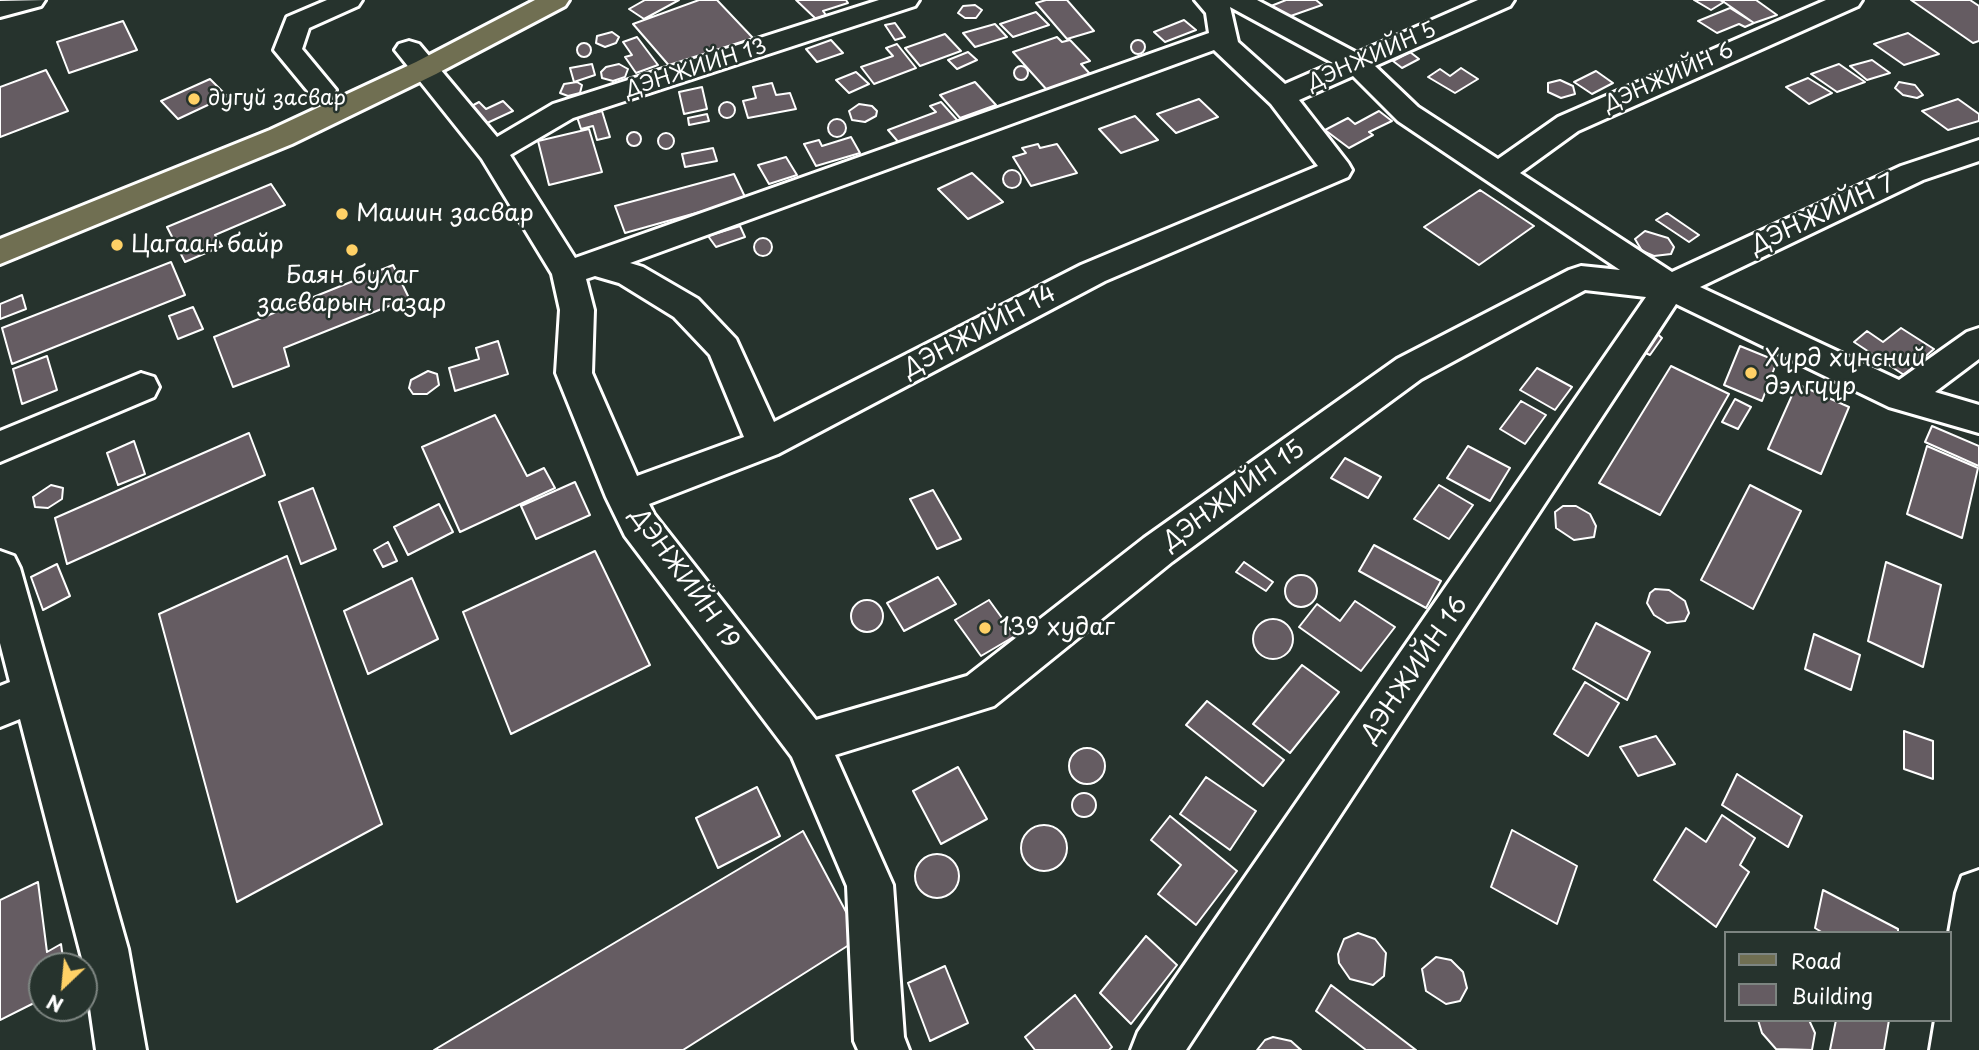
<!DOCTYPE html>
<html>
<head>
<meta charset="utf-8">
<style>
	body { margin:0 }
	#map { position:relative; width:1979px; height:1050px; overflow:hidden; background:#26332d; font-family:"Playpen Sans",sans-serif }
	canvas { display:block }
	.legend { position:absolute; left:1724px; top:931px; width:228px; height:91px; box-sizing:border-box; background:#26332d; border:2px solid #7d8581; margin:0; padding:9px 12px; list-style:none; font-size:21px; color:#fff }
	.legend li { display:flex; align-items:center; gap:14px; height:35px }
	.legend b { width:35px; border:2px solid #7d8581 }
	.north { position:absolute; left:28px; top:952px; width:70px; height:70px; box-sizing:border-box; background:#26332d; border:2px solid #7d8581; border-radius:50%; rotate:206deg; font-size:19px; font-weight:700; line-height:28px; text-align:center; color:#fff }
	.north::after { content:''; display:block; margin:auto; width:24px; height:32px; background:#ffd166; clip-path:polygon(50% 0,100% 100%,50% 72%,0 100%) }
</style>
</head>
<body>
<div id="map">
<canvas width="1979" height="1050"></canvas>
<ul class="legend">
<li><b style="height:9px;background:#706f52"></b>Road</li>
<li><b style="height:19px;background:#655c62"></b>Building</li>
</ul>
<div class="north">N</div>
</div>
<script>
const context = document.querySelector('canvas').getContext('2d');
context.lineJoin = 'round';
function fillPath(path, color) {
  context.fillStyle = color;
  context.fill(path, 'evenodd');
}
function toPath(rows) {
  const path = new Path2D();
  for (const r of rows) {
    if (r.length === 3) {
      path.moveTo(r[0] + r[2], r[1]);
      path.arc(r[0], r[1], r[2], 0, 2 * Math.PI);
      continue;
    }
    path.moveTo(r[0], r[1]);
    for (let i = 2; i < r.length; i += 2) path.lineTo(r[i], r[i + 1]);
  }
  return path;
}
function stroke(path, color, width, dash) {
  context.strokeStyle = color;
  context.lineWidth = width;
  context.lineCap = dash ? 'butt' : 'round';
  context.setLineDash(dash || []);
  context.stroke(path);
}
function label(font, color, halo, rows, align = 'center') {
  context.font = font + ' "Playpen Sans",sans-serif';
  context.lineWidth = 5;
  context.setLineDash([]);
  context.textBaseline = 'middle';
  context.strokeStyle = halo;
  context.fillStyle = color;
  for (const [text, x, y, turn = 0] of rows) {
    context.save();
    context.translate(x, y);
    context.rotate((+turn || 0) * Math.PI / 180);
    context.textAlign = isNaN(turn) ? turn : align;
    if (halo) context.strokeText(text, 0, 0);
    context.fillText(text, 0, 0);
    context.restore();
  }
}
const building = toPath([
	[645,0,679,0,644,19,629,9,645,0],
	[699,0,717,0,753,38,672,69,633,24,699,0],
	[796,0,846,0,848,3,823,11,826,15,816,19,796,0],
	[1046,0,1067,0,1094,31,1067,39,1036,3,1046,0],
	[1286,0,1316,0,1322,5,1285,18,1271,6,1286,0],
	[1694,0,1720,0,1724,2,1711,10,1694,0],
	[1721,0,1756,0,1777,15,1754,23,1721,0],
	[1911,0,1970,0,1979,6,1979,41,1973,43,1911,0],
	[975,5,982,10,976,18,965,18,958,13,963,6,975,5],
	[1730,8,1754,23,1745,27,1739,24,1717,33,1698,21,1730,8],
	[1036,12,1049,25,1013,37,1000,24,1036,12],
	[1184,20,1196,30,1165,42,1154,32,1184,20],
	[123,21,137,50,69,73,57,42,123,21],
	[895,23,905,37,895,40,885,25,895,23],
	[995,24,1007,37,975,47,963,33,995,24],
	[612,32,619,37,616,43,605,47,596,43,597,36,612,32],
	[1908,33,1939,54,1904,65,1874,44,1908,33],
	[945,34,961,51,920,66,905,48,945,34],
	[637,37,658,65,636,73,625,57,632,55,623,42,637,37],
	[1057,37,1062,42,1070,40,1090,61,1081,64,1090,74,1047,90,1013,52,1057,37],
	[1138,47,7],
	[831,40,843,53,817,62,806,49,831,40],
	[584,50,7],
	[897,44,916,68,874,84,861,67,893,56,886,48,897,44],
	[968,52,977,60,957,69,948,60,968,52],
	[1410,52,1419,59,1402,68,1393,61,1410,52],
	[1872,60,1890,73,1867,80,1850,66,1872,60],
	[592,64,595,75,574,82,570,68,592,64],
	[619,64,628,69,625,77,613,81,602,78,601,72,606,67,619,64],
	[1839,64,1865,82,1837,92,1811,74,1839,64],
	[1021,73,7],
	[1461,68,1478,79,1455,93,1428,77,1440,69,1450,76,1461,68],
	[46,70,68,111,0,137,0,87,46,70],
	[1596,71,1613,83,1592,94,1574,82,1596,71],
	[856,72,869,84,849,93,836,80,856,72],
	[1808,78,1832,93,1809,104,1786,87,1808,78],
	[210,79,227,96,178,119,161,101,210,79],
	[1560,80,1573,86,1575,94,1561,98,1548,92,1548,83,1560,80],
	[577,82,582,85,580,93,568,96,560,93,564,84,577,82],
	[975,82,996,105,960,118,940,95,975,82],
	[1899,82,1915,85,1923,95,1917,98,1903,95,1895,88,1899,82],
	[772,83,776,95,790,93,796,109,748,118,743,101,756,98,753,87,772,83],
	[702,87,707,109,684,114,679,92,702,87],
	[1199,99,1218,117,1176,133,1157,114,1199,99],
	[1958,99,1979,114,1979,121,1948,130,1922,111,1958,99],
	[503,101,513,111,485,124,468,108,479,102,486,109,503,101],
	[941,102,958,121,900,144,888,130,936,112,930,106,941,102],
	[727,110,8],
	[859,104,872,106,877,111,876,116,865,122,852,120,849,111,859,104],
	[602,111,610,137,597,140,593,126,581,129,577,117,602,111],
	[1379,111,1392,121,1369,132,1373,135,1349,148,1325,130,1348,118,1355,124,1379,111],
	[707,114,709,121,689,125,688,118,707,114],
	[1135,116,1158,140,1121,153,1099,129,1135,116],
	[837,128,9],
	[589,129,602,172,549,185,538,141,589,129],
	[634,139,7],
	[666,141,8],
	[851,137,860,153,816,166,804,144,819,140,822,146,851,137],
	[1038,144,1040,148,1057,144,1077,173,1031,186,1013,157,1026,153,1022,148,1038,144],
	[713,148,717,161,685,167,682,154,713,148],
	[786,157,797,175,769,184,758,165,786,157],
	[1012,179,9],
	[972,173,1003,202,968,219,938,189,972,173],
	[734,174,746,199,625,233,615,206,734,174],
	[271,184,285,205,215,235,222,246,185,262,167,227,271,184],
	[1480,190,1534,226,1479,265,1424,227,1480,190],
	[1667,213,1699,235,1689,242,1656,220,1667,213],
	[740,226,745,237,716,247,708,236,740,226],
	[1645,231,1668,238,1674,247,1671,254,1654,256,1642,251,1635,239,1645,231],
	[763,247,9],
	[171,262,185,295,12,364,2,328,171,262],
	[393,265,409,298,284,348,289,366,233,387,214,337,393,265],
	[22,295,26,309,0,319,0,304,22,295],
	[193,307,203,329,178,339,169,316,193,307],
	[1901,328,1934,349,1904,375,1854,342,1867,331,1883,342,1901,328],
	[1653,330,1662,338,1650,355,1639,350,1653,330],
	[498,341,508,374,455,391,449,368,479,359,476,348,498,341],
	[1740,346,1777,361,1762,401,1724,385,1740,346],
	[47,356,57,390,22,404,13,369,47,356],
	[1671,366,1729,394,1660,515,1599,483,1671,366],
	[1537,368,1572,387,1555,410,1520,390,1537,368],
	[428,371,437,374,439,385,427,394,413,394,409,388,411,380,428,371],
	[1797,384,1849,407,1821,474,1768,449,1797,384],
	[1735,399,1751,407,1738,429,1722,422,1735,399],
	[1521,401,1546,415,1525,444,1500,429,1521,401],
	[495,415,527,476,544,468,555,488,460,532,422,447,495,415],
	[1932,426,1979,446,1979,466,1925,442,1932,426],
	[249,433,265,475,67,564,55,518,249,433],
	[134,441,145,474,118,485,107,453,134,441],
	[1468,446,1510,468,1490,501,1447,478,1468,446],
	[1927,446,1978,468,1962,538,1907,514,1927,446],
	[1345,458,1381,477,1368,498,1331,478,1345,458],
	[575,482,590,515,536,539,521,506,575,482],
	[51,485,63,488,62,499,48,508,35,507,33,497,51,485],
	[1439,485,1473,505,1449,539,1414,519,1439,485],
	[1750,485,1801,511,1753,609,1701,580,1750,485],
	[313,488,336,549,301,564,279,502,313,488],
	[933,490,961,539,937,549,910,499,933,490],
	[439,504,453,532,408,555,394,527,439,504],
	[1563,506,1576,506,1590,514,1596,526,1594,537,1574,540,1556,528,1555,512,1563,506],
	[388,542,397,561,383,567,374,550,388,542],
	[1374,545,1441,581,1426,608,1359,571,1374,545],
	[595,551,650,665,511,734,463,612,595,551],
	[287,556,382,824,237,902,159,614,287,556],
	[1244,562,1273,582,1266,591,1236,572,1244,562],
	[1886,562,1941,585,1923,667,1868,641,1886,562],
	[57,564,70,596,43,610,31,577,57,564],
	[1301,591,16],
	[938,577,956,604,904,631,887,603,938,577],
	[412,578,438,639,368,674,344,611,412,578],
	[1655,589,1669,590,1685,601,1689,613,1685,621,1667,623,1654,615,1647,603,1650,593,1655,589],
	[989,600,1015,636,981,656,955,620,989,600],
	[867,616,16],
	[1355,601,1395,627,1361,671,1299,627,1317,604,1340,621,1355,601],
	[1273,639,20],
	[1596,623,1650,652,1627,700,1573,669,1596,623],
	[1814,634,1860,655,1851,690,1805,669,1814,634],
	[1302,665,1339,692,1290,753,1253,724,1302,665],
	[1585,682,1619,703,1588,756,1554,734,1585,682],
	[1207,701,1284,760,1263,786,1186,725,1207,701],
	[1904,731,1933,741,1933,779,1904,769,1904,731],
	[1656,736,1675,764,1638,776,1620,747,1656,736],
	[1087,766,18],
	[958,767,987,819,941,844,913,791,958,767],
	[1737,774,1802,816,1788,847,1722,805,1737,774],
	[1206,777,1256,811,1230,850,1180,814,1206,777],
	[757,787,780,836,718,868,696,818,757,787],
	[1084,805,12],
	[1722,815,1755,838,1740,865,1749,872,1716,927,1654,880,1686,828,1706,842,1722,815],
	[1170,816,1237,871,1196,925,1158,894,1181,865,1151,840,1170,816],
	[1044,848,23],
	[1512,830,1577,866,1557,924,1491,887,1512,830],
	[803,831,860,938,683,1050,434,1050,803,831],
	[937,876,22],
	[38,882,47,952,61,944,64,966,42,966,42,999,0,1020,0,900,38,882],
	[1823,890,1898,929,1898,933,1823,933,1815,928,1823,890],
	[1358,933,1375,939,1386,953,1384,976,1373,985,1350,979,1339,963,1338,954,1344,939,1358,933],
	[1146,936,1177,965,1131,1024,1100,993,1146,936],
	[1436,957,1451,960,1463,972,1467,988,1460,1001,1446,1004,1426,991,1422,969,1436,957],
	[945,966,968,1023,930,1041,908,983,945,966],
	[1331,985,1416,1050,1366,1050,1316,1011,1331,985],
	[1075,995,1112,1047,1109,1050,1035,1050,1025,1037,1075,995],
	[1758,1020,1809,1020,1815,1033,1812,1050,1776,1049,1762,1033,1758,1020],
	[1836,1020,1889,1020,1884,1050,1830,1050,1836,1020],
	[1273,1037,1291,1041,1301,1050,1257,1050,1265,1040,1273,1037]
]);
fillPath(building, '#655c62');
stroke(building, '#fff', 2);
const minor = toPath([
	[45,0,41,6,0,17,0,1,45,0],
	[327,0,362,0,358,6,309,28,302,49,336,90,332,96,322,99,312,96,274,50,287,17,327,0],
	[879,0,919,0,915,6,573,118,510,155,575,258,1209,33,1206,13,1195,0,1257,0,1357,53,1478,0,1514,0,1510,6,1375,66,1418,107,1498,159,1558,117,1826,0,1862,0,1858,6,1578,131,1520,173,1672,272,1901,166,1979,140,1979,161,1923,180,1700,287,1899,380,1967,332,1979,328,1979,359,1935,392,1979,405,1979,433,1889,407,1676,304,1186,1050,1131,1050,1138,1032,1646,297,1585,290,1421,379,1172,562,994,706,835,755,893,885,904,1037,909,1050,858,1050,854,1041,847,886,792,757,625,536,606,497,556,373,560,310,552,274,482,159,395,50,399,44,409,41,419,44,497,137,553,104,879,0],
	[1230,7,1333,63,1285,84,1238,42,1230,7],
	[1214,50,1271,104,1318,166,1081,265,774,422,736,339,698,299,643,267,630,263,1214,50],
	[1353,76,1398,121,1620,270,1581,266,1569,270,1397,359,1144,538,967,676,816,720,654,514,649,504,778,454,1105,281,1348,177,1352,170,1348,163,1299,100,1353,76],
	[595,276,619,283,674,317,710,355,744,437,637,476,592,373,594,310,586,279,595,276],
	[141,373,154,377,159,387,154,397,0,462,0,431,141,373],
	[0,551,14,556,20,568,128,949,146,1050,96,1050,84,966,20,719,0,727,0,686,10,682,0,643,0,551],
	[1979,870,1979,1050,1930,1050,1935,1020,1949,1020,1949,933,1956,893,1962,876,1979,870]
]);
const major = toPath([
	[535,0,569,0,565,6,436,74,292,144,0,264,0,239,270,130,416,62,535,0]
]);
stroke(minor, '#fff', 6);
stroke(major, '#fff', 6);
fillPath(minor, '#26332d');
fillPath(major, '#706f52');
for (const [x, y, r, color] of [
	[194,99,7,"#ffd166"],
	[342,214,7,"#ffd166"],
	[117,245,7,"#ffd166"],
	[352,250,7,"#ffd166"],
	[1751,373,7,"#ffd166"],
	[985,628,7,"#ffd166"]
]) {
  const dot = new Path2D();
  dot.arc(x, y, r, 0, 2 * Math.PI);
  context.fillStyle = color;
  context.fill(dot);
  stroke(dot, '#26332d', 2.5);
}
label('21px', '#fff', '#26332d', [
	["ДЭНЖИЙН 5",1372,57,-24],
	["ДЭНЖИЙН 13",696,69,-18],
	["ДЭНЖИЙН 6",1669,78,-24]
]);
label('21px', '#fff', '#26332d', [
	["дугуй засвар",208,99]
], 'left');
label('24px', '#fff', '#26332d', [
	["Машин засвар",356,214],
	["Цагаан байр",131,245],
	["Баян булаг",352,276,"center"],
	["засварын газар",352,304,"center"],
	["Хүрд хүнсний",1765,359],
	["дэлгүүр",1765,387],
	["139 худаг",999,628]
], 'left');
label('24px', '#fff', '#26332d', [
	["ДЭНЖИЙН 7",1823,215,-25],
	["ДЭНЖИЙН 14",980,332,-28],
	["ДЭНЖИЙН 15",1234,496,-36],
	["ДЭНЖИЙН 19",684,579,54],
	["ДЭНЖИЙН 16",1415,670,-56]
]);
</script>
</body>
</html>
